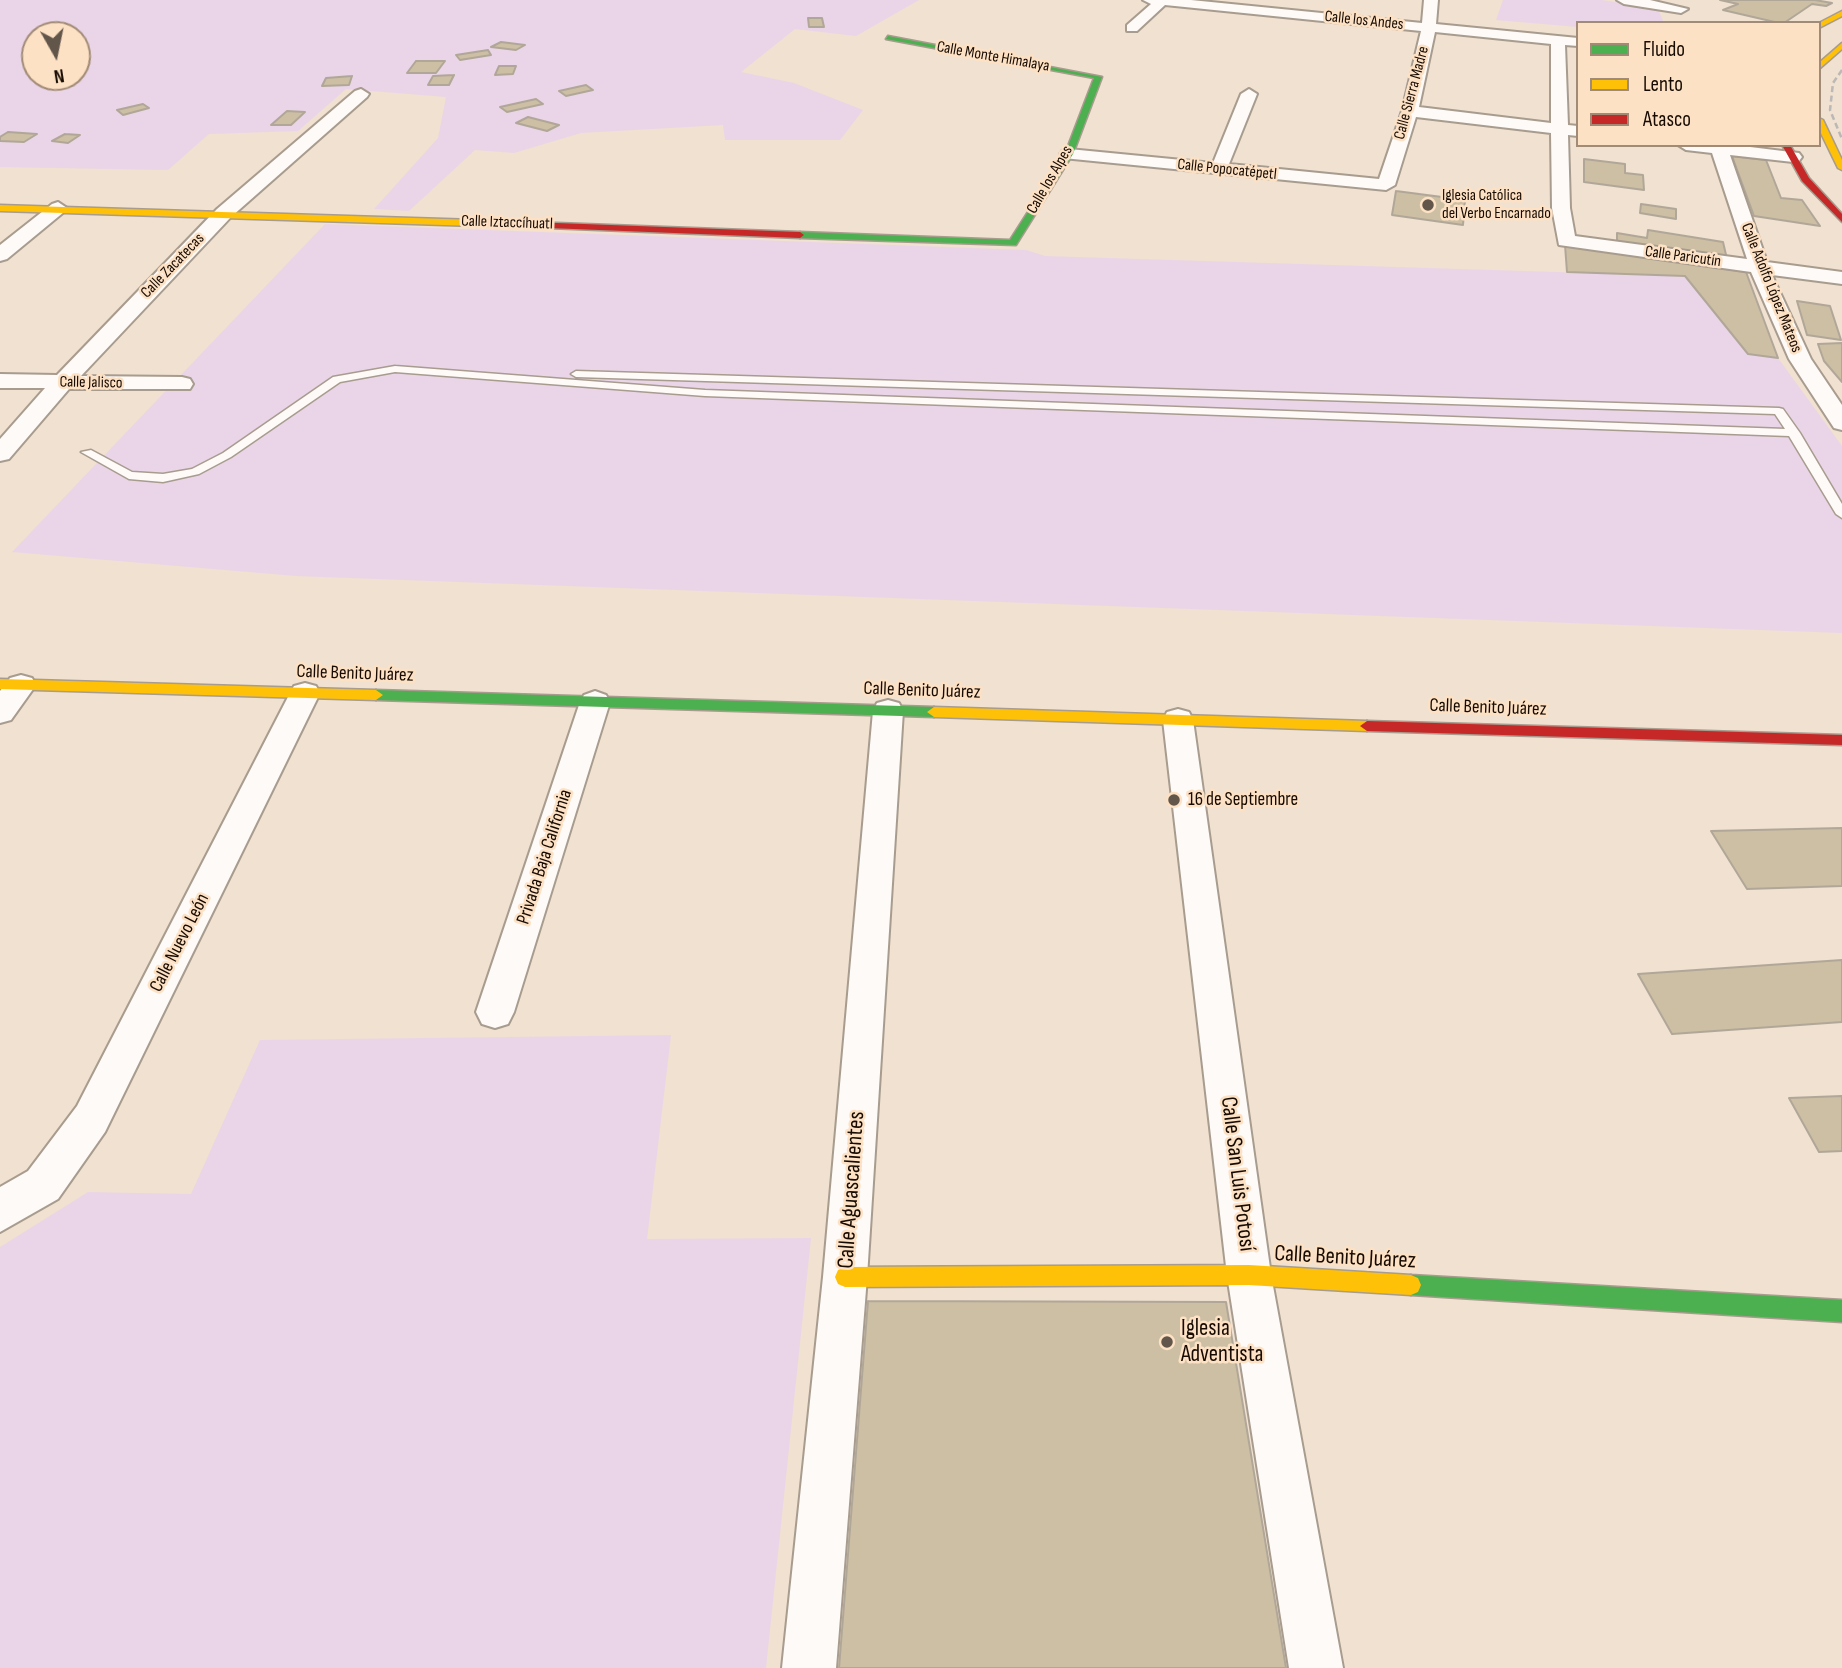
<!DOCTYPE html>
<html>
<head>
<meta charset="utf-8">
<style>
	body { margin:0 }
	#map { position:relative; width:1842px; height:1668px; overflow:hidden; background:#f0e1d1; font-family:"Sofia Sans Condensed",sans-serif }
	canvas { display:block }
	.legend { position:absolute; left:1576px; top:21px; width:245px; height:126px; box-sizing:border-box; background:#fde1c4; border:2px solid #a18b76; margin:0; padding:9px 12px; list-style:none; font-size:21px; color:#160a01 }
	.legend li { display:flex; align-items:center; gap:14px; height:35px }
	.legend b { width:35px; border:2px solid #a18b76 }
	.north { position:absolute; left:21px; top:21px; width:70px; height:70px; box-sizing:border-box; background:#fde1c4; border:2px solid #a18b76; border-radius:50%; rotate:171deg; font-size:19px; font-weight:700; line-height:28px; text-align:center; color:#160a01 }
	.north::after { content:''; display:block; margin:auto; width:24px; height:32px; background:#62554a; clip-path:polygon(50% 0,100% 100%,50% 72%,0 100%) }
</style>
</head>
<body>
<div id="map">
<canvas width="1842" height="1668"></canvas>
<ul class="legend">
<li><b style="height:9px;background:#4caf50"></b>Fluido</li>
<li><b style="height:9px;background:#ffc107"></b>Lento</li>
<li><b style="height:9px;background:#c62828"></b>Atasco</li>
</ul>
<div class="north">N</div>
</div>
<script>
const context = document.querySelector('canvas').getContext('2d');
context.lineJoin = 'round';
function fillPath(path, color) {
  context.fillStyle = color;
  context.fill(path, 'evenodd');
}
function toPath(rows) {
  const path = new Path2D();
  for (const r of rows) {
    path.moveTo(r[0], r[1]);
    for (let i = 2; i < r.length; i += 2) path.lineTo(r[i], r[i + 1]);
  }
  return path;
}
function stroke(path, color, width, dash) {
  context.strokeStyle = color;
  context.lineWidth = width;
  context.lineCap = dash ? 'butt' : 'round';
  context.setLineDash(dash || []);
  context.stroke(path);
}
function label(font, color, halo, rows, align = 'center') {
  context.font = font + ' "Sofia Sans Condensed",sans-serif';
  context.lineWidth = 5;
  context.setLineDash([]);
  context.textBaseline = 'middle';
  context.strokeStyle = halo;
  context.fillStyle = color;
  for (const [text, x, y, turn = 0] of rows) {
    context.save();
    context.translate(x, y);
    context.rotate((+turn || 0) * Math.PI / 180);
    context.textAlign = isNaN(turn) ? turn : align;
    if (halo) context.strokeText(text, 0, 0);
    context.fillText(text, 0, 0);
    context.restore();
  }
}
fillPath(toPath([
	[0,0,919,0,856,36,795,29,741,72,794,83,863,110,840,140,725,140,723,125,581,133,514,153,475,150,409,211,374,209,438,138,446,97,346,89,298,131,209,134,168,170,0,167],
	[35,35,77,35,77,77,35,77],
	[1503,0,1602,0,1658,9,1664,23,1578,23,1578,27,1496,20],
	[325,224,1026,250,1045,256,1685,276,1748,354,1778,358,1842,446,1842,633,296,576,12,552],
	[671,1035,647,1239,811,1238,766,1668,0,1668,0,1247,88,1192,191,1194,260,1040]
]), '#e9d5e7');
const building = toPath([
	[1720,0,1815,0,1832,3,1826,6,1812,4,1784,23,1779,23,1723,10,1738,4,1720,0],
	[808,18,822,18,824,27,809,27,808,18],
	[501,42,525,45,516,50,491,47,501,42],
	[488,50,491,55,460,60,456,55,488,50],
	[416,61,445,61,436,73,407,73,416,61],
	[499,66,516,66,513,74,495,75,499,66],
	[454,75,449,85,428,85,433,76,454,75],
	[352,76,349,85,322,86,326,78,352,76],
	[586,85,593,90,566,96,559,91,586,85],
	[536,99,543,104,507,112,500,107,536,99],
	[143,104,149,108,123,115,117,110,143,104],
	[287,111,305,112,291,125,271,125,287,111],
	[528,117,559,125,547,131,516,123,528,117],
	[8,132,37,134,24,142,0,141,0,137,8,132],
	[65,134,80,135,68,143,52,141,65,134],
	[1732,156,1766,160,1781,198,1802,200,1820,226,1754,216,1732,156],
	[1584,159,1625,164,1625,173,1643,175,1644,190,1584,182,1584,159],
	[1396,191,1465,200,1463,225,1392,215,1396,191],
	[1641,204,1676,209,1676,219,1640,213,1641,204],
	[1648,230,1723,242,1727,259,1617,244,1617,233,1647,238,1648,230],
	[1565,245,1746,272,1778,358,1748,354,1685,276,1567,272,1565,245],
	[1797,301,1830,306,1841,340,1807,335,1797,301],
	[1842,343,1842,382,1824,361,1818,344,1842,343],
	[1842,828,1842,886,1747,889,1711,831,1842,828],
	[1842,960,1842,1022,1672,1034,1638,974,1842,960],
	[1842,1096,1842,1151,1819,1152,1789,1098,1842,1096],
	[868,1301,1226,1302,1286,1668,839,1668,868,1301]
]);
fillPath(building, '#cdbfa4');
stroke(building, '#b1a798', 2);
const lane = toPath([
	[395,366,705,390,1785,429,1775,414,576,377,571,374,576,371,1779,408,1783,409,1800,433,1842,504,1842,518,1836,514,1789,436,705,396,395,372,340,382,231,457,199,474,163,482,129,479,81,452,91,450,132,472,163,474,192,469,223,453,333,377,395,366]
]);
const street = toPath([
	[1143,0,1191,0,1422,23,1424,0,1438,0,1436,24,1578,38,1578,46,1565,45,1568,125,1578,126,1578,136,1568,135,1570,208,1575,236,1747,259,1712,153,1686,150,1678,145,1734,145,1799,153,1802,157,1799,161,1793,162,1730,155,1767,262,1842,272,1842,284,1772,275,1811,359,1842,405,1842,430,1834,428,1789,359,1751,272,1559,245,1552,208,1551,133,1416,117,1395,185,1386,190,1063,158,1060,154,1063,150,1069,149,1213,163,1241,94,1249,89,1257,94,1229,164,1379,179,1402,111,1421,31,1165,5,1137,31,1127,31,1127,25,1151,4,1143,0],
	[1435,32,1551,44,1551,123,1419,107,1435,32],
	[1617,0,1650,0,1688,9,1681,13,1624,4,1617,0],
	[361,89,369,94,367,97,231,217,81,376,182,377,190,379,193,384,190,389,69,389,9,459,0,461,0,439,45,388,0,388,0,374,57,375,217,209,355,91,361,89],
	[58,202,67,208,64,212,7,259,0,261,0,245,52,204,58,202],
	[21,675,32,678,36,685,11,720,0,723,0,691,10,678,21,675],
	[305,683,316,686,320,693,105,1132,58,1199,0,1232,0,1187,28,1171,77,1106,290,693,294,686,305,683],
	[595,691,606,695,610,702,514,1012,508,1024,495,1028,482,1024,476,1012,580,702,584,695,595,691],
	[888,700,899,703,903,711,867,1277,836,1668,782,1668,823,1277,873,711,877,703,888,700],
	[1178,709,1189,712,1193,720,1271,1275,1343,1668,1289,1668,1227,1275,1163,720,1167,712,1178,709]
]);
const fast = toPath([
	[888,36,1102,77,1073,154,1016,245,800,238,796,235,800,232,1010,240,1065,154,1094,78,886,39,888,36],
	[376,690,934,707,941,712,934,717,376,700,369,695,376,690],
	[1411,1275,1842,1300,1842,1322,1411,1295,1404,1292,1401,1285,1404,1278,1411,1275]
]);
const slow = toPath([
	[1842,11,1842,16,1819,28,1819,23,1842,11],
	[1842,43,1842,49,1819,69,1819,63,1842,43],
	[1819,118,1823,120,1842,160,1842,170,1838,168,1819,129,1819,118],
	[0,205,476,220,480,223,476,226,0,211,0,205],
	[0,679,376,690,383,695,376,700,0,689,0,679],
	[934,707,1367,721,1374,726,1367,731,934,717,927,712,934,707],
	[1249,1265,1411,1275,1418,1278,1421,1285,1418,1292,1411,1295,1249,1285,845,1287,838,1284,835,1277,838,1270,845,1267,1249,1265]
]);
const jam = toPath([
	[1782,145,1790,145,1809,178,1842,214,1842,222,1802,181,1782,145],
	[476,220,800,232,804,235,800,238,473,225,473,221,476,220],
	[1367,721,1842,735,1842,745,1367,731,1360,726,1367,721]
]);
stroke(lane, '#a89c8e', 3);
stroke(street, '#a89c8e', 4);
stroke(fast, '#a89c8e', 3);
stroke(slow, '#a89c8e', 3);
stroke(jam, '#a89c8e', 3);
fillPath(lane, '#fdfaf8');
fillPath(street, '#fdfaf8');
fillPath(fast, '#4caf50');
fillPath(slow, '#ffc107');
fillPath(jam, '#c62828');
stroke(toPath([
	[1842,70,1833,83,1830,110,1842,139]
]), '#bcb8b5', 2.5, [6, 3.5]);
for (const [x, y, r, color] of [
	[1428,205,7,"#62554a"],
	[1174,800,7,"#62554a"],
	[1167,1342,7,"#62554a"]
]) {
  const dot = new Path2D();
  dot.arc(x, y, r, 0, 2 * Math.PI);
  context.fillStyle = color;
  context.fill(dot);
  stroke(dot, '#fde1c4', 2.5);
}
label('16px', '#160a01', '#fde1c4', [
	["Calle los Andes",1364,21,6],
	["Calle Monte Himalaya",993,57,10],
	["Calle Sierra Madre",1412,93,-75],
	["Calle Popocatépetl",1227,170,6],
	["Calle los Alpes",1050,180,-60],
	["Calle Iztaccíhuatl",507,223,2],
	["Calle Paricutín",1683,257,8],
	["Calle Zacatecas",173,266,-46],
	["Calle Adolfo López Mateos",1771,288,68],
	["Calle Jalisco",91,383,1]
]);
label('16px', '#160a01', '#fde1c4', [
	["Iglesia Católica",1442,196],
	["del Verbo Encarnado",1442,214]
], 'left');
label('19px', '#160a01', '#fde1c4', [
	["Calle Benito Juárez",355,674,2],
	["Calle Benito Juárez",922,691,2],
	["Calle Benito Juárez",1488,708,2],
	["Privada Baja California",545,857,-72],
	["Calle Nuevo León",180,943,-63]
]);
label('19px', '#160a01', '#fde1c4', [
	["16 de Septiembre",1188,800]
], 'left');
label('23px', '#160a01', '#fde1c4', [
	["Calle San Luis Potosí",1237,1174,83],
	["Calle Aguascalientes",852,1190,-86],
	["Calle Benito Juárez",1345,1258,3]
]);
label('23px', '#160a01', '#fde1c4', [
	["Iglesia",1181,1329],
	["Adventista",1181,1355]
], 'left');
</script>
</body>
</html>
